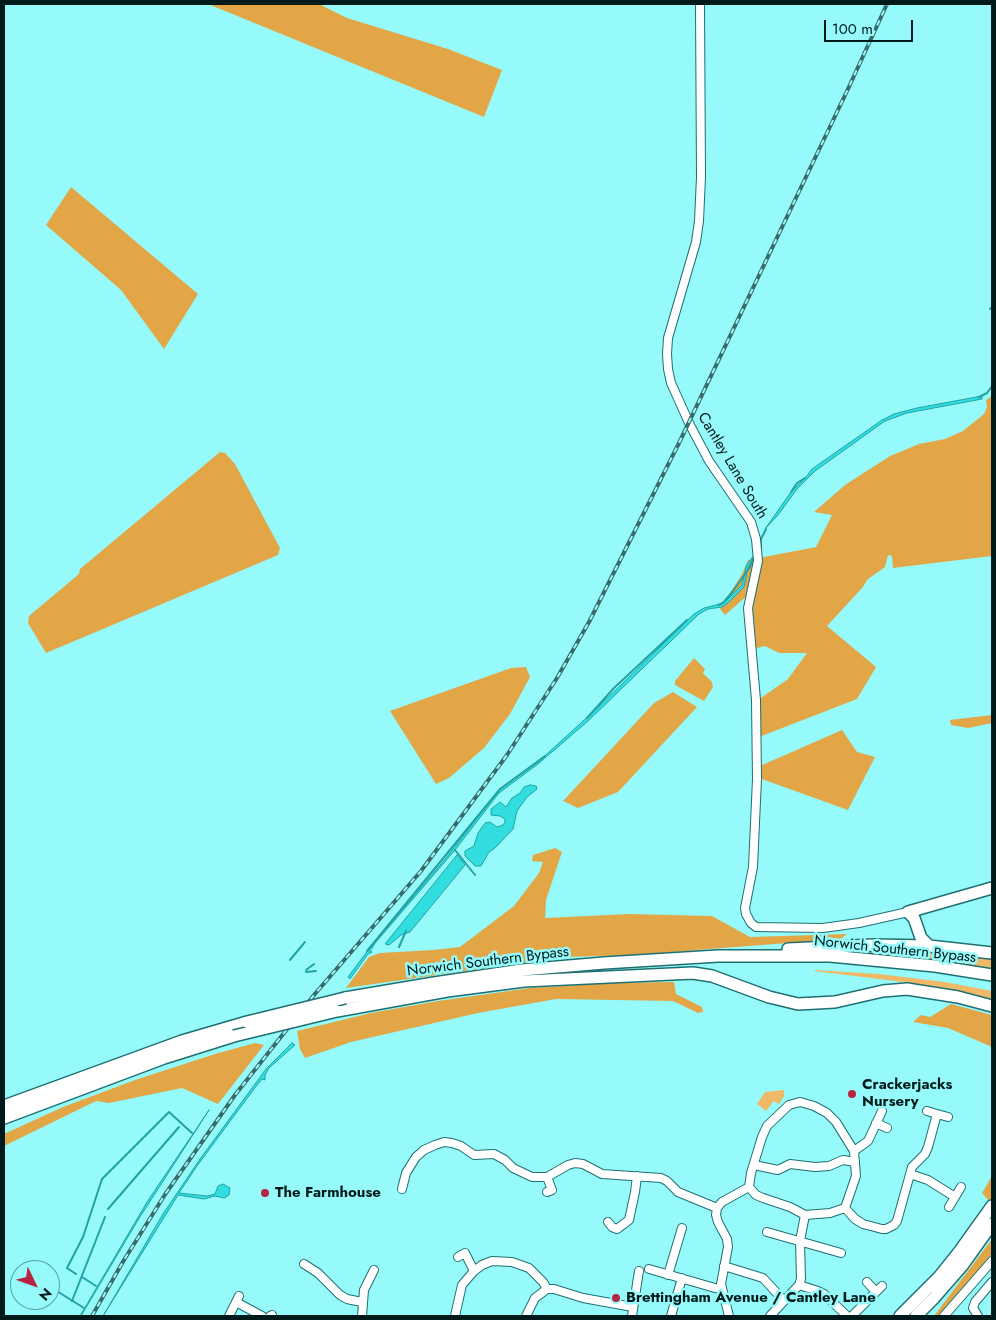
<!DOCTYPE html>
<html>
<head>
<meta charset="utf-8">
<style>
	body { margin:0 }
	#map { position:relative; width:996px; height:1320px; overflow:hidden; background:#96fafb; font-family:Jost,sans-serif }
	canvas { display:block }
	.frame { position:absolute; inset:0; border:5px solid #00191a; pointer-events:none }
	.north { position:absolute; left:10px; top:1260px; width:50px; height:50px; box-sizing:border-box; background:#96fafb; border:1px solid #5aa0a1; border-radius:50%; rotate:132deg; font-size:14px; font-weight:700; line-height:20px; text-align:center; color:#00191a }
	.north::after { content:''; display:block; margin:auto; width:18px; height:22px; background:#b62441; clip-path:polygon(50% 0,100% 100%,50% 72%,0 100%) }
	.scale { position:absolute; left:824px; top:20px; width:89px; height:22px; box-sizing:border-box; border:2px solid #00191a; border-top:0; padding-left:6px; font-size:15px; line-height:18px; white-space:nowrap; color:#00191a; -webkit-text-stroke:4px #96fafb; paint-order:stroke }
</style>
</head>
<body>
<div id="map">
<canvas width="996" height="1320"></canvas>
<div class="frame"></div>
<div class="north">N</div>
<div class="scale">100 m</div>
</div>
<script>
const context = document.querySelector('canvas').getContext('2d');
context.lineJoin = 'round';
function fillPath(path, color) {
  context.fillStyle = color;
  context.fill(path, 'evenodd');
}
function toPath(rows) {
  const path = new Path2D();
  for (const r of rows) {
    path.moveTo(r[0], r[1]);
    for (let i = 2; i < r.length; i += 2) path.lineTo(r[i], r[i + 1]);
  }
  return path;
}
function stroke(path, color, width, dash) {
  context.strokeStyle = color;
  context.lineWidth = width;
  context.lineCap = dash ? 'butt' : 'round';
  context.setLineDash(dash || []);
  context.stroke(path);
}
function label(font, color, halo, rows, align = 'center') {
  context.font = font + ' Jost,sans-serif';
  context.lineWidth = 5;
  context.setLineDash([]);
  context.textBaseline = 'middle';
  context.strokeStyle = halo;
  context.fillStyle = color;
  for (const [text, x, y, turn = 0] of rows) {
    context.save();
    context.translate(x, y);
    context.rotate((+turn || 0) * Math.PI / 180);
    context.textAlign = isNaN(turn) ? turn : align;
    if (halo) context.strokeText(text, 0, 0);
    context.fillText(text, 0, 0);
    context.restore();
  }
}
fillPath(toPath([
	[822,950,930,950,936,953,940,951,992,957,992,968,935,960,880,954,823,953],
	[815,970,879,974,945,982,992,991,992,1001,959,992,903,982,814,971],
	[784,1090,784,1096,779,1104,774,1101,766,1111,757,1104,765,1092]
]), '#f0b967');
fillPath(toPath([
	[208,4,319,4,347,18,448,49,502,70,484,117],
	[71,187,198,294,164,349,121,290,46,225],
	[992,396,992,556,893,568,892,556,888,555,885,567,868,579,862,588,827,626,876,667,857,699,759,737,758,700,788,679,807,653,779,653,765,646,753,649,748,595,725,615,720,609,742,574,748,560,816,547,832,515,814,512,845,485,890,456,919,444,945,439,963,431,984,414,987,407,986,400],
	[220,452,225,453,235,464,280,548,278,555,46,653,28,623,29,616,79,574,80,569],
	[694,658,705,669,703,673,712,682,713,687,704,701,675,685,675,681],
	[526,667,530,677,510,714,484,748,449,778,436,784,390,711,511,668],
	[673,692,697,707,618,792,578,808,563,801,654,703],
	[992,715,992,723,968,728,951,725,950,720],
	[842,730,857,752,875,757,848,810,759,778,760,766],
	[555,848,562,852,546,900,545,918,629,914,712,916,750,937,847,934,841,939,709,949,641,955,561,957,346,988,369,957,380,953,433,950,460,947,514,906,539,873,543,862,532,861,533,855],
	[674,982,676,994,702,1007,703,1012,698,1013,673,1001,556,999,478,1013,351,1042,305,1058,300,1049,297,1031,371,1013,438,1001,530,988,615,983],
	[951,1004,992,1015,992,1047,948,1028,913,1022,921,1015,930,1017],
	[255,1043,264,1045,218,1104,182,1088,109,1103,96,1101,4,1146,4,1134,63,1107,135,1080,215,1054],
	[992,1176,992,1201,991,1203,982,1193],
	[992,1239,992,1254,940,1316,934,1316]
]), '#e2a646');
const water = toPath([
	[982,396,982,399,907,413,885,421,815,471,797,489,778,515,765,529,791,492,806,477,812,469,882,420,894,414,917,408,982,396],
	[754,555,754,558,748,567,744,587,728,603,722,607,708,609,699,614,588,721,538,764,499,793,455,850,376,942,370,951,372,952,368,954,350,979,348,977,369,949,446,858,499,790,537,763,593,712,694,614,704,608,720,604,727,600,742,585,746,566,754,555],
	[530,785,536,786,537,789,527,797,517,811,513,829,495,848,489,852,481,866,475,866,465,856,465,851,474,846,478,833,485,823,490,822,497,827,503,825,505,822,505,819,500,816,491,815,491,809,500,802,506,807,512,798,520,793,524,787,530,785],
	[457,855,465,865,410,932,401,935,389,945,385,944,457,855],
	[292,1043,295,1045,269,1068,265,1075,265,1080,262,1079,254,1089,197,1166,179,1193,207,1196,215,1194,218,1186,223,1184,230,1188,229,1195,224,1198,215,1196,204,1199,178,1195,103,1316,163,1214,200,1159,266,1069,292,1043],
	[209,1110,138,1220,81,1316,80,1316,147,1202,209,1110]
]);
fillPath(water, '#31dddf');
stroke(water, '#22a2a4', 1);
stroke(toPath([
	[990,309,992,307],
	[979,397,987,393,992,386],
	[791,492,797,483,805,478],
	[761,553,761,539,766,529],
	[718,605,723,603,733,591,750,567,753,558],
	[587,718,614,688,687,620],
	[455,850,475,875],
	[399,947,406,931],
	[367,951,500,789,545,756],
	[290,960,305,942],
	[306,970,314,964],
	[306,972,316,971],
	[108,1209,179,1127],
	[76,1274,67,1268,83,1237,102,1179,169,1112,192,1133],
	[82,1277,96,1286],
	[52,1288,84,1308],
	[72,1301,105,1217]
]), '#22a2a4', 2);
const minor = toPath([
	[700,4,701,177,699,221,696,242,668,338,667,354,668,369,671,383,690,425,709,461,751,522,756,539,758,561,748,608,756,700,757,779,753,867,745,908,746,914,751,923,756,927,823,928,859,923,908,912],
	[800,1102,814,1106,827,1113,836,1122,854,1151,856,1176,845,1208,830,1213,805,1215,790,1207,763,1198,756,1195,749,1187,751,1173,762,1137,767,1126,789,1105,800,1102],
	[937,1114,948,1117],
	[876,1123,887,1128],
	[854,1151,868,1141,882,1111],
	[754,1165,778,1170,790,1164,815,1167,829,1166,843,1160,855,1162],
	[910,1174,928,1180,955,1197],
	[547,1177,552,1190,547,1192],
	[402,1189,406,1173,416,1157,424,1150,435,1145,444,1142,452,1143,461,1146,474,1155,494,1154,505,1160,513,1168,532,1177,547,1177,568,1165,575,1163,583,1164,602,1174,661,1178,667,1181,678,1192,717,1208],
	[949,1207,961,1187],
	[845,1208,855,1219,863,1224,882,1229,886,1229,894,1225,897,1221,912,1167,925,1154,928,1147,937,1114,927,1111],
	[608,1222,612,1227,617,1229,629,1220,635,1192,637,1176],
	[767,1232,841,1253],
	[458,1257,465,1253,474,1271],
	[304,1264,318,1273,340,1295,347,1299,362,1302],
	[724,1266,763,1278,784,1301],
	[649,1269,722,1290],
	[668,1275,682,1228],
	[867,1282,876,1292],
	[799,1285,818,1291,824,1294,847,1316],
	[236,1302,262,1316],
	[229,1316,239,1296],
	[270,1316,272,1315],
	[362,1316,364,1290,374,1270],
	[455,1316,462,1285,474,1271,482,1265,492,1261,512,1262,529,1268,543,1282,547,1289],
	[526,1316,535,1298,547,1289,554,1289,583,1298,633,1307],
	[632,1316,639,1271],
	[671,1316,682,1278],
	[729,1316,721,1284,728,1247,727,1239,718,1222,716,1215,717,1208,722,1202,749,1187],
	[770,1316,799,1285,801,1279,800,1241,805,1215],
	[852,1316,882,1286],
	[944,1316,992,1261],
	[978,1316,973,1308,975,1302,992,1282]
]);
const highway = toPath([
	[929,946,921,938,914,918,908,912,992,888],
	[788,949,873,945,929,946,992,953],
	[345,998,434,983,522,970,604,963,718,956,830,956,935,966,992,975],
	[337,1011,447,991,524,981,693,973,712,976,769,997,798,1004,835,1002,883,991,907,989,958,997,992,1006],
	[4,1106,182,1041,247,1022],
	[4,1118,164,1058,234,1036],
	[900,1316,939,1277,959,1252,992,1206],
	[916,1316,934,1298,962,1266,992,1224]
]);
stroke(minor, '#1e7071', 10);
stroke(highway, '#1e7071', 14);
stroke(minor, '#fff', 8);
stroke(highway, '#fff', 11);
const rail = toPath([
	[92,1316,124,1260,166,1193,235,1095,314,995,421,871,507,755,557,678,589,622,679,443,848,89,887,4]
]);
stroke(rail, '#376b6c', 4);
stroke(rail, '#96fafb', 2, [5.5]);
const highwayBridge = toPath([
	[247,1022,345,998],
	[234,1036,337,1011]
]);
stroke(highwayBridge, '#1e7071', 14, []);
stroke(highwayBridge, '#fff', 11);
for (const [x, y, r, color] of [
	[852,1094,5,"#b62441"],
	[265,1193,5,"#b62441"],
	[616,1298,5,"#b62441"]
]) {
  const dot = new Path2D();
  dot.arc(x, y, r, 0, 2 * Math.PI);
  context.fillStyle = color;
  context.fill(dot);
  stroke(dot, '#96fafb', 2);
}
label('15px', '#00191a', '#96fafb', [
	["Cantley Lane South",732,466,59],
	["Norwich Southern Bypass",895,950,6],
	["Norwich Southern Bypass",488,962,-7]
]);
label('bold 15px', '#00191a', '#96fafb', [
	["Crackerjacks",862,1085],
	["Nursery",862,1102],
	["The Farmhouse",275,1193],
	["Brettingham Avenue / Cantley Lane",626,1298]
], 'left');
</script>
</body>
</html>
